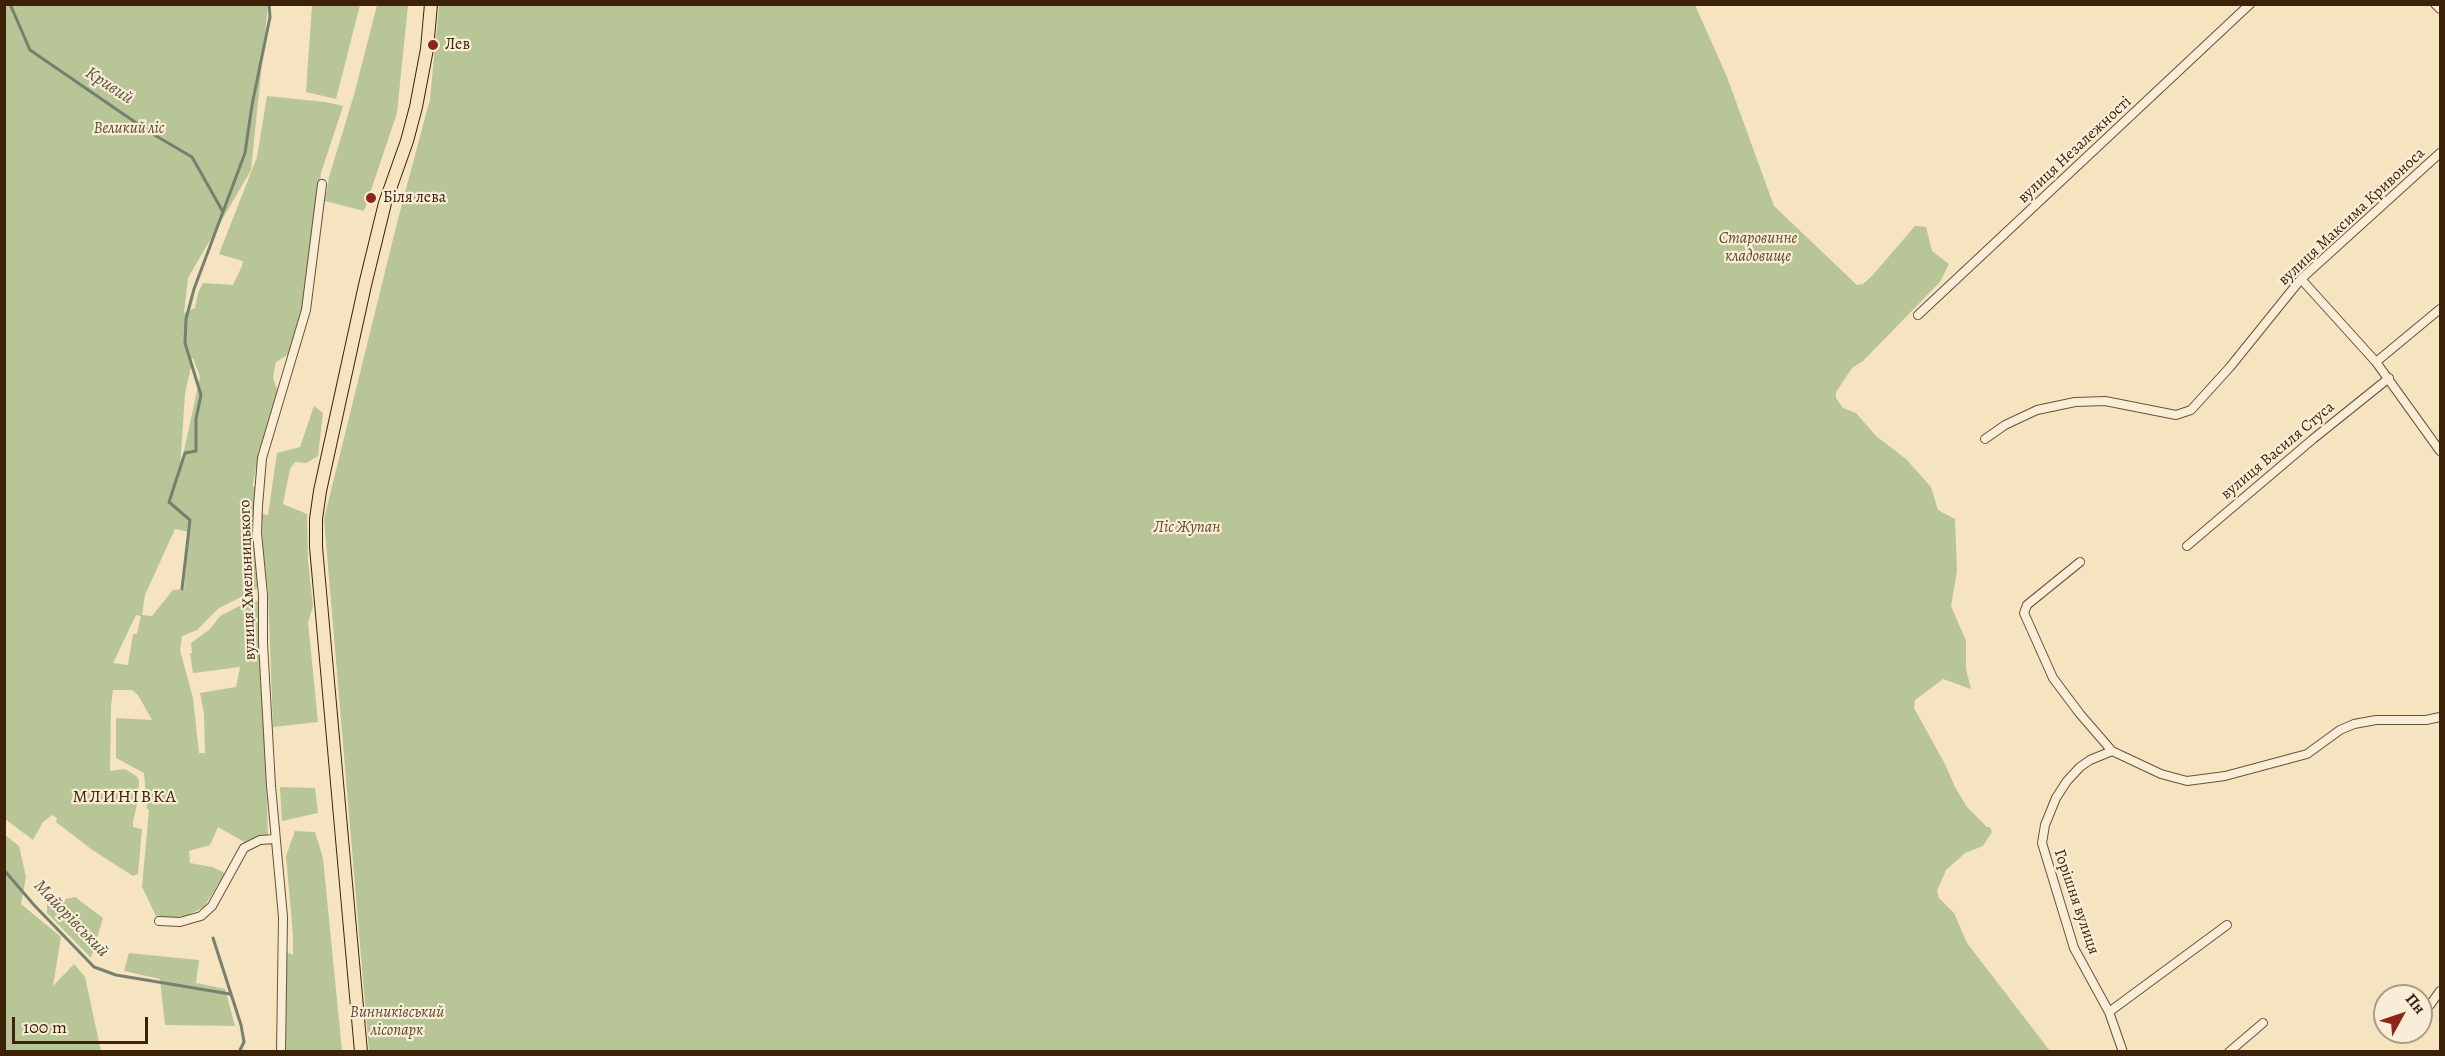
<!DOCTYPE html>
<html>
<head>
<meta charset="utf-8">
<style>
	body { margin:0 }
	#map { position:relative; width:2445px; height:1056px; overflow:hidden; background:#f6e4c1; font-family:Alegreya,serif }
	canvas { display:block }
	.frame { position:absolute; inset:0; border:6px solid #3c2208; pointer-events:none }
	.north { position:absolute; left:2373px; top:984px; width:60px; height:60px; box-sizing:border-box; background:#f9edd7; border:2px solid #ad9c84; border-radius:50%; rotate:50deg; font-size:16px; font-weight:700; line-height:24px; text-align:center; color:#3c2208 }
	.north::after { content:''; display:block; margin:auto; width:21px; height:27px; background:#8f2418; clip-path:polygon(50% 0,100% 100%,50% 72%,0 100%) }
	.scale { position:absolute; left:12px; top:1017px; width:136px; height:27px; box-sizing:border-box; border:3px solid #3c2208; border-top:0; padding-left:8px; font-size:18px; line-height:21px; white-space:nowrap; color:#3c2208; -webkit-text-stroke:4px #f9edd7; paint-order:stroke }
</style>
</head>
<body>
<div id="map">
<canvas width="2445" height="1056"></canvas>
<div class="frame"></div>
<div class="north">Пн</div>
<div class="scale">100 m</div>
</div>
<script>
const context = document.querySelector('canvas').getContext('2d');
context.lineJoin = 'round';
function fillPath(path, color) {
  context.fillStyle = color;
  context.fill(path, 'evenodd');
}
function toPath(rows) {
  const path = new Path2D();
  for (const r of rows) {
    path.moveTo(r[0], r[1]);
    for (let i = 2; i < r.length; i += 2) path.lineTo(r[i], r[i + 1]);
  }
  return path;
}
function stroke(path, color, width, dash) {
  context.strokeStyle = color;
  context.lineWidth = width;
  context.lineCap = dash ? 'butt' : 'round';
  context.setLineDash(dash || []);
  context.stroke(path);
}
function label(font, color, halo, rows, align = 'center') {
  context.font = font + ' Alegreya,serif';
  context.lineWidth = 4.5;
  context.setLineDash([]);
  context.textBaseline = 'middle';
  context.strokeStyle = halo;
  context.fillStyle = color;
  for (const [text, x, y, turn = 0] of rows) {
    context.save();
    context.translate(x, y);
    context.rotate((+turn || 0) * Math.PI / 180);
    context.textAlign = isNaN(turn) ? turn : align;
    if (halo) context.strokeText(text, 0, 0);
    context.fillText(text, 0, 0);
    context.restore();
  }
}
fillPath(toPath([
	[5,5,268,5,251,170,188,278,184,313,195,308,198,293,203,283,233,285,242,266,243,261,219,254,257,157,267,96,325,102,343,106,321,173,310,271,299,327,289,354,276,362,273,377,278,393,259,451,253,484,253,487,258,487,259,584,255,590,219,608,197,630,182,636,180,650,193,698,199,753,205,753,204,714,200,693,236,687,240,667,193,673,190,653,192,653,191,643,210,629,220,616,247,602,260,601,268,837,246,843,218,827,210,845,189,851,190,863,212,867,225,873,204,907,186,916,168,918,156,916,142,887,149,810,147,809,144,773,116,758,116,718,152,720,138,695,132,690,113,690,111,706,110,771,125,769,136,776,139,780,138,800,133,822,133,827,142,829,138,874,133,876,91,849,56,822,57,818,52,815,43,822,33,840,5,819],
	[193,358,200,377,180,469,185,394,192,362,188,360],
	[175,529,189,532,184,589,173,590,152,616,142,615,145,595],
	[136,615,141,616,137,634,133,634,128,665,113,663],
	[312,5,360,5,336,99,306,92],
	[377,5,408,5,397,113,364,211,325,201,329,177,354,95],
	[439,5,1695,5,1727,77,1774,206,1857,285,1863,284,1872,276,1915,226,1926,227,1932,251,1949,264,1940,282,1863,361,1852,368,1836,392,1836,398,1843,408,1856,413,1876,436,1906,459,1931,487,1938,510,1955,519,1957,571,1951,606,1966,641,1966,669,1971,689,1943,679,1915,700,1914,708,1945,764,1955,787,1967,807,1987,827,1990,827,1992,832,1983,846,1965,853,1946,870,1937,891,1939,898,1954,913,1967,943,2050,1051,369,1051,324,519,398,219,430,99],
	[314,406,323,413,318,456,306,463,295,462,290,469,283,504,307,514,308,561,313,606,308,622,318,722,273,727,268,591,263,555,262,514,268,515,277,453,300,447],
	[280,787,315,788,318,813,282,821],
	[295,831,315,832,323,858,342,1051,286,1051,285,1022,283,1022,287,952,293,955,293,935,286,856],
	[5,835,19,846,26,877,21,904,61,937,53,986,74,964,85,977,101,1051,5,1051],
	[75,897,103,918,91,958,47,913,47,905,52,902],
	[129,953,199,960,196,983,225,989,235,1026,165,1025,160,979,124,971]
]), '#b7c597');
stroke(toPath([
	[10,4,30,50,151,133,192,157,223,212],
	[182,589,190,520,169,502,185,453,196,451,196,419,201,395,185,343,186,319,194,289,245,153,252,105,270,17,269,4],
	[4,870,34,905,94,967,116,975,230,994],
	[213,938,241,1025,244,1042,239,1052]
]), '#76806f', 3);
const minor = toPath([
	[2435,4,2440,9],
	[2301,279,2376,362,2440,451],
	[1918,315,2250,4],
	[2376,362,2440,309],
	[1985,439,2005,425,2037,410,2075,402,2105,401,2176,415,2191,410,2230,367,2301,279,2440,153],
	[2187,546,2313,439,2389,378],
	[2080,562,2027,605,2024,613,2053,678,2080,714,2112,751,2161,774,2187,781,2225,776,2307,754,2340,730,2354,724,2376,720,2426,720,2440,717],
	[2112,751,2090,760,2080,767,2067,781,2056,798,2045,825,2042,843,2074,948,2109,1012,2123,1052],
	[159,921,180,922,201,916,212,906,244,848,260,840,275,839],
	[2421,1009,2430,1005,2440,991],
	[2109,1012,2227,925],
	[281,1052,283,917,271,786,263,643,263,595,257,533,258,506,262,458,306,310,322,184],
	[2229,1052,2263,1023]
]);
const primary = toPath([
	[361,1052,316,547,316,519,320,491,365,285,385,203,407,141,416,107,427,49,431,4]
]);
stroke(minor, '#6a5236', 10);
stroke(primary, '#3c2208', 14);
stroke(minor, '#f9edd7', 8);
stroke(primary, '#f6e4c1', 12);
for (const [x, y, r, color] of [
	[433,45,6,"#8f2418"],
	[371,198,6,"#8f2418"]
]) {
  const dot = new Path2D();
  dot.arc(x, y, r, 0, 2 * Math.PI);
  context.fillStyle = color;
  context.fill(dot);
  stroke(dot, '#f9edd7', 2);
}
label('16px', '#3c2208', '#f9edd7', [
	["Лев",445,45],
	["Бiля лева",383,198]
], 'left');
label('italic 16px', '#5b4b2c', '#f9edd7', [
	["Великий ліс",129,129],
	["Старовинне",1758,239],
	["кладовище",1758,257],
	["Ліс Жупан",1187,528],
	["Винниківський",397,1013],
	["лісопарк",397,1031]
]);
label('16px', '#3c2208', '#f9edd7', [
	["вулиця Незалежності",2075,150,-43],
	["вулиця Максима Кривоноса",2352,217,-43],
	["вулиця Василя Стуса",2278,451,-40],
	["вулиця Хмельницького",248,580,-92],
	["Горішня вулиця",2076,902,71]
]);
label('italic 18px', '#59513b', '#f9edd7', [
	["Кривий",109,86,33],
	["Майорівський",71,919,46]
]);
context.letterSpacing = '1.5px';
label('18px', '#3c2208', '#f9edd7', [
	["МЛИНІВКА",125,798]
]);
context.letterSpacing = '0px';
</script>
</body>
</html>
